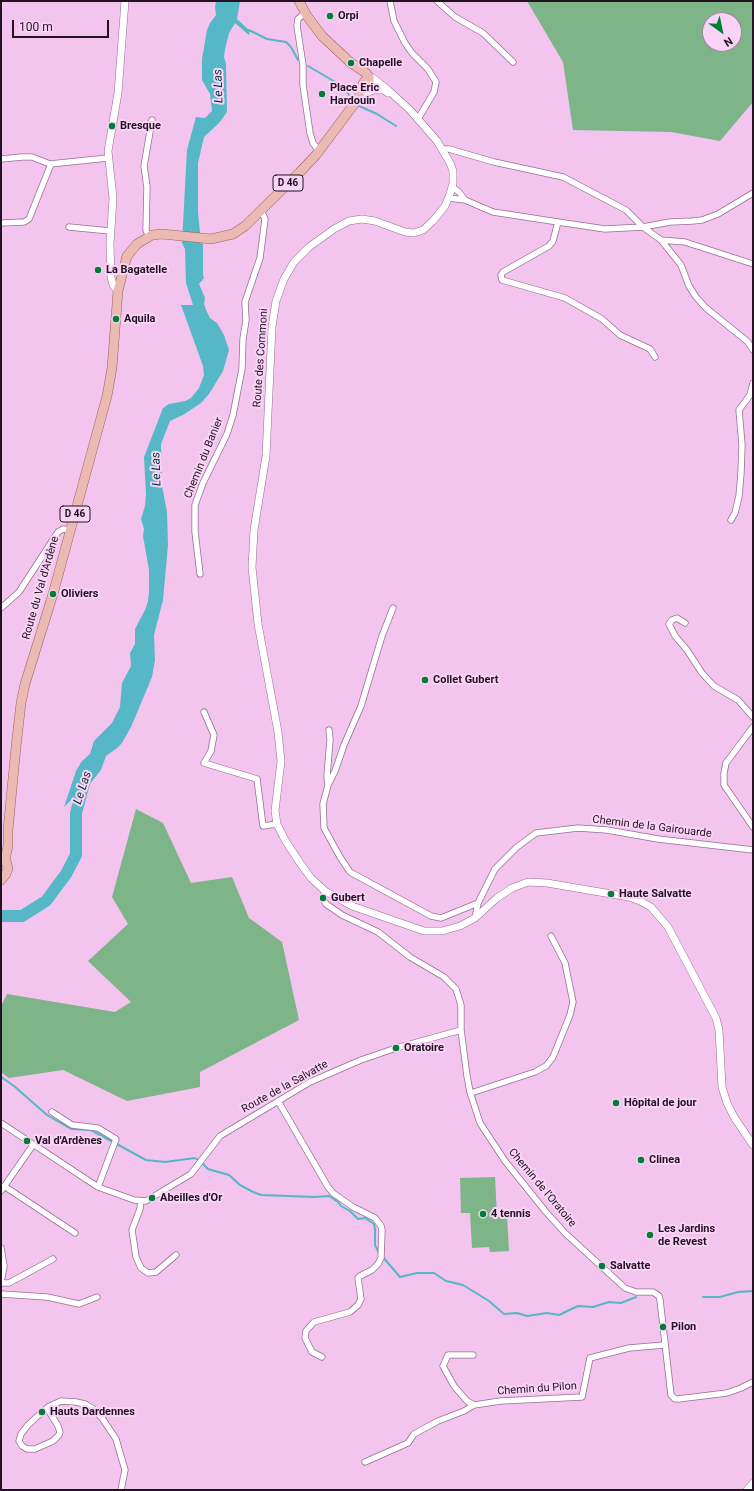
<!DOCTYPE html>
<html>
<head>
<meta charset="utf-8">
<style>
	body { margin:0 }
	#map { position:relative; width:754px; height:1491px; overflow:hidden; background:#f2c4ee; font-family:Roboto,sans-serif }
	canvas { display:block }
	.frame { position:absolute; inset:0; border:2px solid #231221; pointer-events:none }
	.north { position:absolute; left:702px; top:12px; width:40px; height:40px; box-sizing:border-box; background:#fad4f6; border:1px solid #a486a1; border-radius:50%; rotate:147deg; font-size:11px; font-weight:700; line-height:16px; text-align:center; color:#231221 }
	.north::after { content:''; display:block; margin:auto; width:14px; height:18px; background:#007e36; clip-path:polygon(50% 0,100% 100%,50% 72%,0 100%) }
	.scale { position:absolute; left:12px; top:20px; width:97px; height:18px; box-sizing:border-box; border:2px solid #231221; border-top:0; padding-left:5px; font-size:12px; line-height:14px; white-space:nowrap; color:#231221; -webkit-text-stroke:3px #fad4f6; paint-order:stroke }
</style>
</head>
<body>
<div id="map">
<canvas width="754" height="1491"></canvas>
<div class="frame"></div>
<div class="north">N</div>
<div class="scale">100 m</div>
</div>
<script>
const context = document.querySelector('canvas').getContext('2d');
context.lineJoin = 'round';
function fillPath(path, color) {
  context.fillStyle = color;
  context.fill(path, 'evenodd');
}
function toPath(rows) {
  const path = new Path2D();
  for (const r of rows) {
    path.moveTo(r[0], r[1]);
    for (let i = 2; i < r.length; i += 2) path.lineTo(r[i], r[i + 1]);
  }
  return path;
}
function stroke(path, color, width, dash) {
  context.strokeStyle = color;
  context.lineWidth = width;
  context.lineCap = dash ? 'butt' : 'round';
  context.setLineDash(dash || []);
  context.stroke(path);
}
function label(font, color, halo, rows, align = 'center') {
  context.font = font + ' Roboto,sans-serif';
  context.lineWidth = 4;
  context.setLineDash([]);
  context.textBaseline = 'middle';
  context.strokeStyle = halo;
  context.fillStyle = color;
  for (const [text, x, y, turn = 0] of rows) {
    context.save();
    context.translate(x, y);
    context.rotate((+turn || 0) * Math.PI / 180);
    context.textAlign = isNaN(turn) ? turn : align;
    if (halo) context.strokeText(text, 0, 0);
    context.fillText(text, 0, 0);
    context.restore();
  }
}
fillPath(toPath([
	[527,1,753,1,753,102,720,141,671,132,573,130,563,62],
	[710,20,734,20,734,44,710,44],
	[136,809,163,823,191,883,232,877,249,918,282,942,299,1020,200,1072,200,1087,127,1101,63,1070,9,1078,1,1072,1,1006,7,994,115,1012,131,1002,88,961,128,924,112,897],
	[495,1177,497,1216,507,1215,509,1251,490,1252,489,1247,472,1248,470,1213,461,1213,460,1178]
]), '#7db488');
fillPath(toPath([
	[216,1,240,1,237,19,250,31,249,35,235,23,229,33,225,49,224,57,226,64,227,112,219,123,204,137,198,163,198,212,200,233,203,245,203,275,204,278,199,284,205,298,204,304,207,312,210,318,217,323,224,335,229,350,223,371,209,394,201,403,183,415,170,421,161,444,162,486,167,512,168,545,163,600,154,635,155,660,152,677,131,727,122,743,117,748,106,756,101,770,86,789,78,793,64,807,76,771,82,761,90,754,94,741,112,723,120,707,122,683,131,666,130,653,135,644,135,629,146,608,148,601,149,592,149,570,143,536,144,529,141,519,145,506,146,494,144,457,163,408,169,404,185,401,191,398,199,388,204,375,203,366,181,305,193,305,186,283,185,249,182,243,187,150,196,117,205,118,212,111,210,94,202,80,202,59,207,30,210,23,216,15,215,7]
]), '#56b7c7');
stroke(toPath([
	[249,30,267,39,286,42,291,47,298,60],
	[308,66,342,86,353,100],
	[357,105,377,114,396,126],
	[1,1077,14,1086,47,1115,71,1129,91,1130,146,1160,165,1162,195,1158,200,1161,208,1169,229,1175,240,1185,253,1192,261,1195,315,1197,329,1196,338,1202,341,1206,350,1211,358,1219,365,1218,374,1224,375,1229,375,1245,379,1253],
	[382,1256,400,1277,417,1273,434,1273,446,1281,463,1285,489,1301,504,1314,517,1313,527,1316,547,1313,559,1315,578,1306,593,1307,609,1302,621,1303,636,1297],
	[703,1297,720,1297,738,1292,753,1291]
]), '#56b7c7', 2);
stroke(toPath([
	[1,916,22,916,46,901,66,874,76,855,76,813,86,776]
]), '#56b7c7', 12);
const minor = toPath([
	[390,1,394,21,405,43,412,53,428,69,436,82,434,92,418,119],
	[437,1,455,17,483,33,513,62],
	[305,13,298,19,297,26,303,65,303,85,310,133,313,143,319,151],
	[442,149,449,149,494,162,563,177,626,210,643,227,670,222,693,221,702,220,718,214,753,193],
	[1,159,22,157,32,157,50,164,108,158],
	[448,198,465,200,459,192,452,187],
	[465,200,493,212,558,222,553,241,549,246,503,272,501,275,502,280,565,298,602,319,620,335,650,349,655,357],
	[558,222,605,229,643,227,661,240,685,242,753,264],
	[1,223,24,222,29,219,51,164],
	[69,227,110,231],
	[149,237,146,230,147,187,144,166,152,120],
	[661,240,681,265,689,286,696,297,706,308,748,342,753,350],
	[731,520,735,513,739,496,741,473,742,445,739,410,750,395,753,383],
	[200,574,195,532,195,505,203,483,227,434,233,415,242,369,243,339,246,320,245,302,260,258,265,219,261,210],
	[1,608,19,592,58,532,63,529,70,530],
	[393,608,382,636,361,706,344,745,335,771,328,785,323,804,324,828,340,857,350,872,431,916,441,918,478,903],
	[685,623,677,618,672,620,669,624,675,636,687,650,702,673,714,686,738,700,753,717],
	[204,712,214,735,211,751,204,763,257,779,263,826,277,824],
	[753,727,726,763,724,773,724,785,753,827],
	[328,785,327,776,330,740,329,730],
	[325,891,323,898,326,904,342,915,378,932,410,957,444,977,456,989,461,1005,461,1030,467,1076,470,1092,480,1123,505,1161,546,1212,565,1233,625,1288,636,1292,653,1292,659,1296,660,1300,671,1395,675,1399,678,1399,727,1393,741,1388,753,1382],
	[475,918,478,903,495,869,517,847,536,833,578,828,607,830,658,839,753,850],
	[471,1093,535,1072,546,1066,553,1057,570,1015,573,1002,565,963,551,936],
	[278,1101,328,1187,333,1193,353,1207,375,1218,381,1226,382,1230,381,1258,378,1264,372,1270,360,1276,358,1278,361,1299,358,1305,350,1312,314,1322,306,1331,305,1338,312,1352,322,1357],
	[52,1112,72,1125,98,1128,116,1139,98,1187],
	[1,1123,98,1187,134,1200,146,1201,191,1174,220,1136,310,1082,361,1060,396,1048,461,1030],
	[4,1186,75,1233],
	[1,1191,33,1145],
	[141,1201,140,1209,132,1230,136,1257,141,1268,148,1273,156,1272,176,1255],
	[1,1248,4,1266,1,1282],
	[1,1283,9,1283,53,1259],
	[1,1294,47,1297,79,1304,97,1297],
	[473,1355,448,1355,443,1366,454,1386,467,1401,474,1405],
	[47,1408,58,1426,60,1432,59,1435,53,1441,35,1449,27,1449,22,1446,19,1441,21,1434,28,1425,42,1412,45,1410,48,1407,61,1401,76,1402,85,1404,92,1408,102,1418,116,1439,125,1470,121,1490],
	[365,1462,408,1443,414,1434,438,1421,464,1411,474,1405,501,1401,582,1397,590,1358,629,1348,664,1345]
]);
const tertiary = toPath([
	[369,77,373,78,388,90,410,110,437,141,450,163,453,171,453,183,450,194,445,206,433,221,423,230,414,233,405,232,375,221,362,219,349,221,334,229,309,247,294,262,284,279,276,301,272,327,266,456,254,530,252,567,258,624,278,732,281,761,275,811,277,824,285,840,300,863,311,878,325,891,352,906,424,931,442,931,460,926,475,918,497,898,512,888,528,882,547,883,629,897,640,901,651,907,668,927,716,1018,719,1030,722,1087,727,1103,734,1117,753,1145],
	[365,93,374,90,384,90,388,93],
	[118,291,113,285,111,277,110,244,113,198,108,151,118,93,125,1],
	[747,1490,753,1483]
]);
const primary = toPath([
	[299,1,307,16,322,36,351,63,366,73,369,77,369,82],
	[5,860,8,846,8,830,16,747,21,703,25,684,53,594,107,396,112,368,118,291,127,256,137,244,152,235,162,234,211,239,233,234,245,226,299,173,316,155,358,99,362,86,364,82,369,77],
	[1,880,6,874,8,869,7,864,2,856]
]);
stroke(minor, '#986e94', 7);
stroke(tertiary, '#986e94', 8);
stroke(primary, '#9d615d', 10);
stroke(minor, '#fff', 5.5);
stroke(tertiary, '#fff', 7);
stroke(primary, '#ebbab2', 9);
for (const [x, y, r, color] of [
	[330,16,4,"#007e36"],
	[351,63,4,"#007e36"],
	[322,94,4,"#007e36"],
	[112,126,4,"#007e36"],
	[98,270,4,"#007e36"],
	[116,319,4,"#007e36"],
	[53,594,4,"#007e36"],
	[425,680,4,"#007e36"],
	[611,894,4,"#007e36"],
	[323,898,4,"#007e36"],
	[396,1048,4,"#007e36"],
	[616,1103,4,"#007e36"],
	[27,1141,4,"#007e36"],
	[641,1160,4,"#007e36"],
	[152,1198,4,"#007e36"],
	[483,1214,4,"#007e36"],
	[650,1235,4,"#007e36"],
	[602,1266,4,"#007e36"],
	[663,1327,4,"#007e36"],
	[42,1412,4,"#007e36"]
]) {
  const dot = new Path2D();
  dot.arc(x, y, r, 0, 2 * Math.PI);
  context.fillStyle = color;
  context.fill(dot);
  stroke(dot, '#fad4f6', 1.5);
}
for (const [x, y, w] of [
	[288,183,30],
	[75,514,30]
]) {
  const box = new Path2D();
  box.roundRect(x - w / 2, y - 8, w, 16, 3);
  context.fillStyle = '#fad4f6';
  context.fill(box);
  stroke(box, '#231221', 1);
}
label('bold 10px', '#231221', null, [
	["D 46",288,183],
	["D 46",75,514]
]);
label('bold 11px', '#231221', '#fad4f6', [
	["Orpi",338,16],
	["Chapelle",359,63],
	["Place Eric",330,88],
	["Hardouin",330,101],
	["Bresque",120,126],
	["La Bagatelle",106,270],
	["Aquila",124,319],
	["Oliviers",61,594],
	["Collet Gubert",433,680],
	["Haute Salvatte",619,894],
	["Gubert",331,898],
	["Oratoire",404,1048],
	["Hôpital de jour",624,1103],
	["Val d'Ardènes",35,1141],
	["Clinea",649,1160],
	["Abeilles d'Or",160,1198],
	["4 tennis",491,1214],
	["Les Jardins",658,1229],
	["de Revest",658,1242],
	["Salvatte",610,1266],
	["Pilon",671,1327],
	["Hauts Dardennes",50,1412]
], 'left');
label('11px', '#231221', '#fad4f6', [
	["Route des Commoni",261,358,-86],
	["Chemin du Banier",204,458,-68],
	["Route du Val d'Ardène",41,588,-74],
	["Chemin de la Gairouarde",652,827,7],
	["Route de la Salvatte",285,1087,-29],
	["Chemin de l'Oratoire",542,1188,50],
	["Chemin du Pilon",537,1389,-4]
]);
label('italic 12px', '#06363d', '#fad4f6', [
	["Le Las",219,86,-92],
	["Le Las",157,469,-92],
	["Le Las",83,788,-72]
]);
</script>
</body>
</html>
